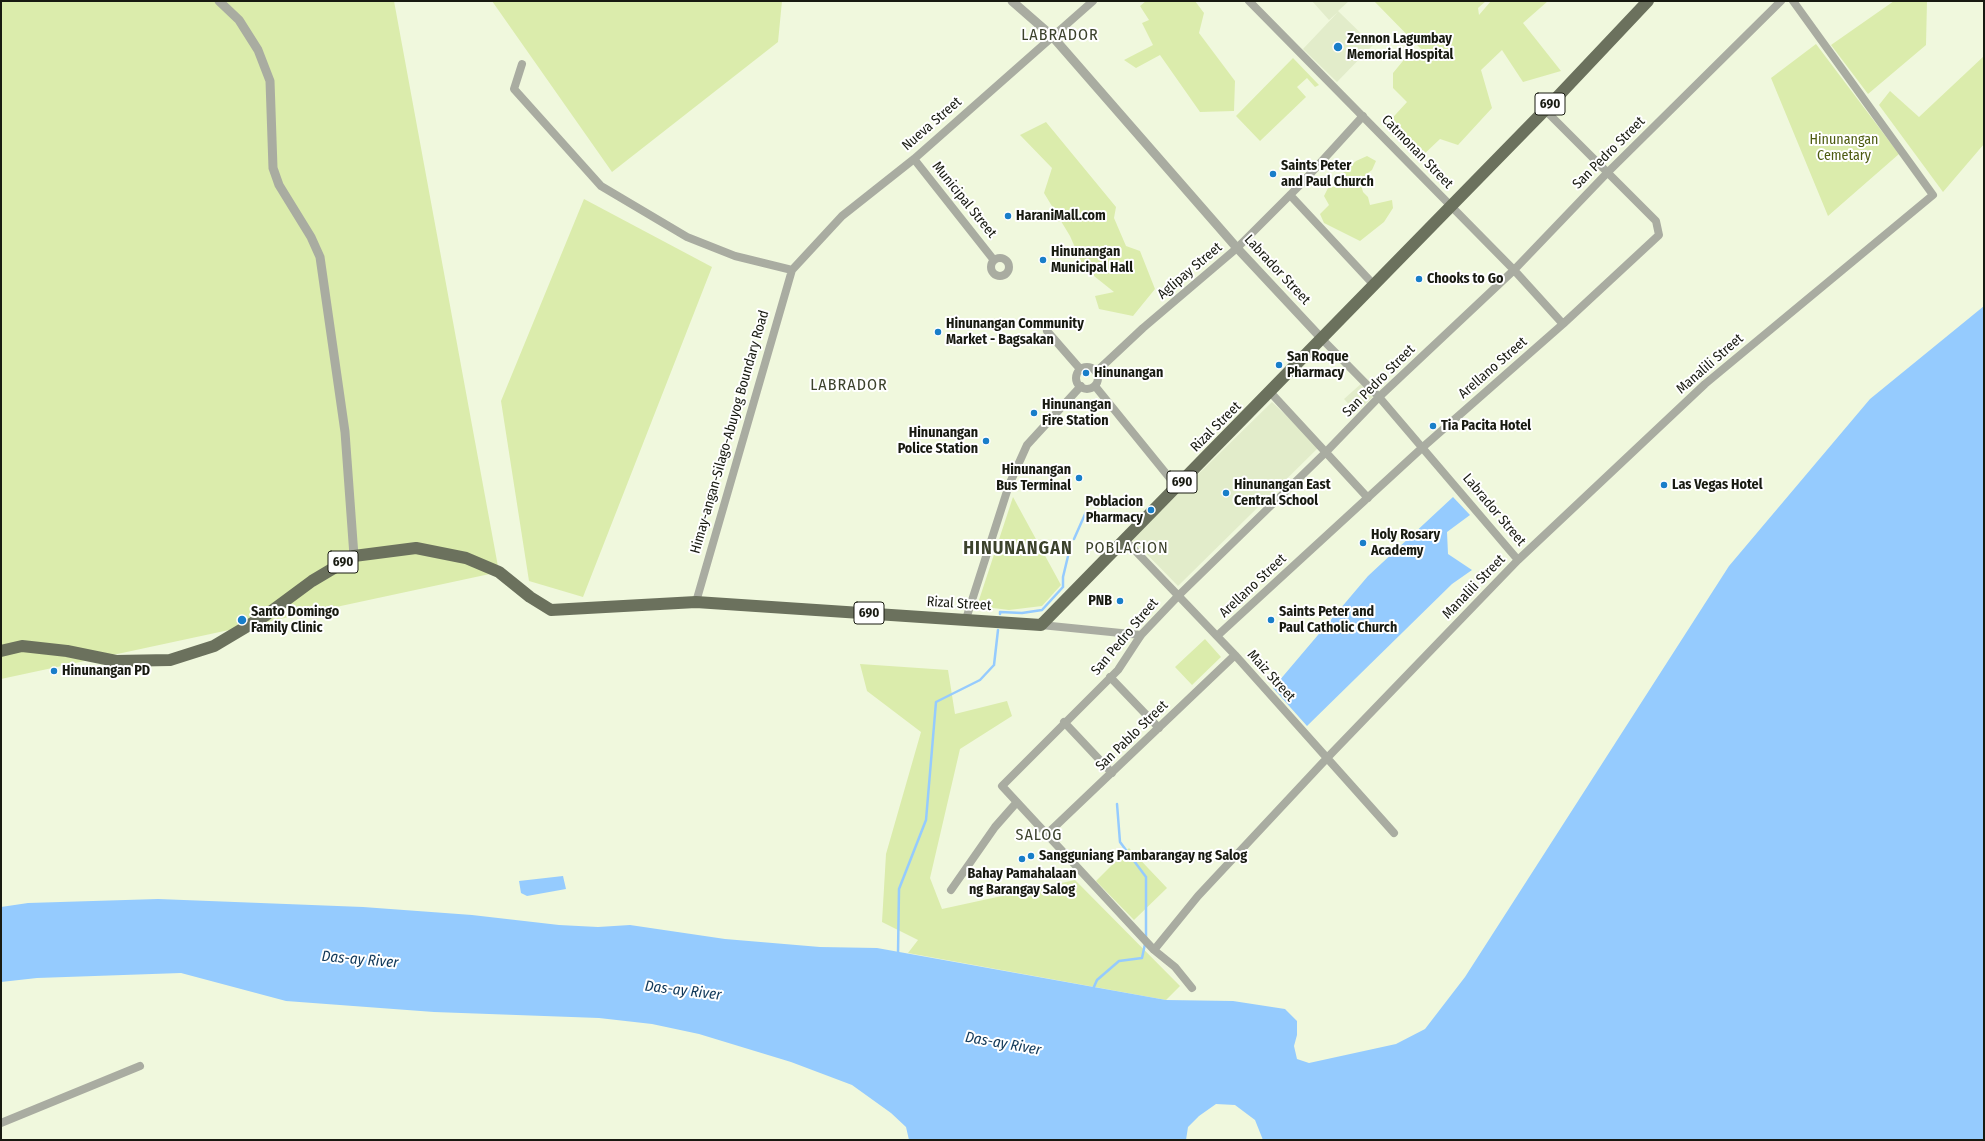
<!DOCTYPE html>
<html>
<head>
<meta charset="utf-8">
<style>
	body { margin:0 }
	#map { position:relative; width:1985px; height:1141px; overflow:hidden; background:#f0f8dd; font-family:"Fira Sans Condensed",sans-serif }
	canvas { display:block }
	.frame { position:absolute; inset:0; border:2px solid #181a11; pointer-events:none }
</style>
</head>
<body>
<div id="map">
<canvas width="1985" height="1141"></canvas>
<div class="frame"></div>
</div>
<script>
const context = document.querySelector('canvas').getContext('2d');
context.lineJoin = 'round';
function fillPath(path, color) {
  context.fillStyle = color;
  context.fill(path, 'evenodd');
}
function toPath(rows) {
  const path = new Path2D();
  for (const r of rows) {
    if (r.length === 3) {
      path.moveTo(r[0] + r[2], r[1]);
      path.arc(r[0], r[1], r[2], 0, 2 * Math.PI);
      continue;
    }
    path.moveTo(r[0], r[1]);
    for (let i = 2; i < r.length; i += 2) path.lineTo(r[i], r[i + 1]);
  }
  return path;
}
function stroke(path, color, width, dash) {
  context.strokeStyle = color;
  context.lineWidth = width;
  context.lineCap = dash ? 'butt' : 'round';
  context.setLineDash(dash || []);
  context.stroke(path);
}
function label(font, color, halo, rows, align = 'center') {
  context.font = font + ' "Fira Sans Condensed",sans-serif';
  context.lineWidth = 4;
  context.setLineDash([]);
  context.textBaseline = 'middle';
  context.strokeStyle = halo;
  context.fillStyle = color;
  for (const [text, x, y, turn = 0] of rows) {
    context.save();
    context.translate(x, y);
    context.rotate((+turn || 0) * Math.PI / 180);
    context.textAlign = isNaN(turn) ? turn : align;
    if (halo) context.strokeText(text, 0, 0);
    context.fillText(text, 0, 0);
    context.restore();
  }
}
fillPath(toPath([
	[1312,1,1349,1,1338,11,1373,45,1337,82,1303,49,1338,12,1329,20],
	[1363,382,1375,395,1356,412,1344,399],
	[1272,402,1319,447,1178,586,1132,539]
]), '#e2ecca');
fillPath(toPath([
	[1,1,394,1,499,572,1,679],
	[492,1,782,1,778,42,612,172],
	[1146,1,1195,1,1204,13,1199,33,1235,81,1234,111,1200,112,1160,55,1136,68,1124,60,1153,45,1142,23,1149,20,1140,6],
	[1374,1,1486,1,1478,8,1479,15,1491,1,1548,1,1523,23,1561,71,1523,82,1502,50,1481,70,1492,108,1458,145,1440,139,1420,158,1385,126,1407,102,1393,88,1393,73,1407,56,1422,50],
	[1894,1,1927,1,1926,45,1868,94,1831,45],
	[1816,44,1899,154,1828,216,1771,78],
	[1984,56,1984,144,1943,192,1879,105,1890,91,1919,117],
	[1293,58,1319,85,1315,87,1307,78,1297,87,1306,97,1260,141,1236,116],
	[1046,122,1116,207,1114,218,1126,246,1140,251,1155,289,1133,316,1099,309,1095,296,1114,292,1084,268,1070,236,1044,193,1052,168,1020,135],
	[1367,156,1376,161,1372,170,1365,175,1365,184,1361,185,1363,192,1368,197,1370,205,1392,200,1393,208,1384,222,1360,241,1324,223,1320,214,1329,205,1324,196,1329,186,1335,187,1343,179,1340,176,1356,161],
	[584,199,712,267,583,597,529,581,501,401],
	[1013,497,1061,585,1042,606,1009,610,977,606],
	[1205,639,1221,657,1192,685,1175,667],
	[860,664,948,670,955,714,1007,701,1012,716,960,749,930,878,942,909,1075,880,1180,986,1166,1000,908,953,918,940,882,922,886,854,921,732,867,691],
	[1129,848,1167,888,1134,920,1096,881]
]), '#dbecac');
fillPath(toPath([
	[1984,306,1984,1140,1263,1140,1255,1120,1235,1105,1216,1104,1199,1116,1188,1127,1186,1140,909,1140,906,1127,891,1113,852,1085,791,1062,699,1034,652,1024,599,1018,434,1012,286,1001,181,973,37,978,1,982,1,907,28,903,158,899,363,907,472,915,559,925,598,927,630,925,725,939,820,947,877,948,1166,1000,1233,1001,1285,1009,1297,1021,1297,1035,1294,1046,1297,1059,1309,1063,1396,1044,1425,1029,1465,977,1729,566,1870,399],
	[1453,497,1470,515,1447,532,1448,554,1472,570,1452,584,1307,726,1273,688,1368,576],
	[563,876,566,889,527,896,521,893,519,881]
]), '#95cbfe');
stroke(toPath([
	[1074,539,1086,512],
	[1000,614,1000,612,1022,613,1042,610,1063,587,1063,577,1069,552],
	[1117,804,1120,842,1146,877,1146,939],
	[898,954,899,889,926,820,936,702,980,680,994,665,998,630],
	[1093,989,1097,980,1119,961,1142,958,1145,944]
]), '#95cbfe', 2.5);
stroke(toPath([
	[1249,1,1514,270,1563,324],
	[522,64,514,89,601,186,687,237,735,256,792,270],
	[914,159,993,259],
	[1290,195,1374,285],
	[1000,267,9],
	[1047,331,1081,370],
	[1322,339,1379,397,1518,560],
	[1087,378,11],
	[1096,372,1143,328,1237,248,1301,184,1363,116],
	[1095,386,1177,487],
	[1271,393,1368,498],
	[1125,540,1235,655,1394,833],
	[696,602,792,270,842,216,914,159,1093,1],
	[966,619,1009,485,1027,445,1081,386],
	[1041,625,1141,635],
	[1217,636,1423,447,1563,324,1659,235,1656,221,1545,110],
	[1110,677,1159,728],
	[1064,722,1112,773],
	[1046,835,1235,655],
	[951,890,995,827,1017,802],
	[1154,950,1198,896,1328,757,1518,560,1705,384,1933,195,1793,1],
	[1192,988,1175,967,1154,950,1002,786,1118,670,1141,635,1179,595,1326,452,1379,397,1514,270,1607,173,1781,1],
	[1,1123,140,1066]
]), '#a9aca1', 8);
stroke(toPath([
	[219,1,239,20,258,50,270,81,273,168,279,185,311,237,320,257,345,432,354,556],
	[1012,1,1052,36,1237,248,1322,339]
]), '#a9aca1', 9);
stroke(toPath([
	[1,651,22,646,67,651,116,661,170,660,214,646,266,615,312,581,354,556,416,548,466,558,499,572,530,597,551,610,696,602,1041,625,1545,110,1648,1]
]), '#6b715d', 12);
for (const [x, y, r, color] of [
	[1338,47,5,"#187ec9"],
	[1273,174,4,"#187ec9"],
	[1008,216,4,"#187ec9"],
	[1043,260,4,"#187ec9"],
	[1419,279,4,"#187ec9"],
	[938,332,4,"#187ec9"],
	[1279,365,4,"#187ec9"],
	[1086,373,4,"#187ec9"],
	[1034,413,4,"#187ec9"],
	[1433,426,4,"#187ec9"],
	[986,441,4,"#187ec9"],
	[1079,478,4,"#187ec9"],
	[1664,485,4,"#187ec9"],
	[1226,493,4,"#187ec9"],
	[1151,510,4,"#187ec9"],
	[1363,543,4,"#187ec9"],
	[1120,601,4,"#187ec9"],
	[242,620,5,"#187ec9"],
	[1271,620,4,"#187ec9"],
	[54,671,4,"#187ec9"],
	[1031,856,4,"#187ec9"],
	[1022,859,4,"#187ec9"]
]) {
  const dot = new Path2D();
  dot.arc(x, y, r, 0, 2 * Math.PI);
  context.fillStyle = color;
  context.fill(dot);
  stroke(dot, '#fff', 1.5);
}
for (const [x, y, w] of [
	[1550,104,30],
	[1182,482,30],
	[343,562,30],
	[869,613,30]
]) {
  const box = new Path2D();
  box.roundRect(x - w / 2, y - 11, w, 22, 3);
  context.fillStyle = '#fff';
  context.fill(box);
  stroke(box, '#181a11', 1);
}
label('bold 13px', '#181a11', null, [
	["690",1550,104],
	["690",1182,482],
	["690",343,562],
	["690",869,613]
]);
label('bold 14px', '#181a11', '#fff', [
	["Zennon Lagumbay",1347,39],
	["Memorial Hospital",1347,55],
	["Saints Peter",1281,166],
	["and Paul Church",1281,182],
	["HaraniMall.com",1016,216],
	["Hinunangan",1051,252],
	["Municipal Hall",1051,268],
	["Chooks to Go",1427,279],
	["Hinunangan Community",946,324],
	["Market - Bagsakan",946,340],
	["San Roque",1287,357],
	["Pharmacy",1287,373],
	["Hinunangan",1094,373],
	["Hinunangan",1042,405],
	["Fire Station",1042,421],
	["Tia Pacita Hotel",1441,426],
	["Hinunangan",978,433,"right"],
	["Police Station",978,449,"right"],
	["Hinunangan",1071,470,"right"],
	["Bus Terminal",1071,486,"right"],
	["Hinunangan East",1234,485],
	["Central School",1234,501],
	["Las Vegas Hotel",1672,485],
	["Poblacion",1143,502,"right"],
	["Pharmacy",1143,518,"right"],
	["Holy Rosary",1371,535],
	["Academy",1371,551],
	["PNB",1112,601,"right"],
	["Santo Domingo",251,612],
	["Family Clinic",251,628],
	["Saints Peter and",1279,612],
	["Paul Catholic Church",1279,628],
	["Hinunangan PD",62,671],
	["Sangguniang Pambarangay ng Salog",1039,856],
	["Bahay Pamahalaan",1022,874,"center"],
	["ng Barangay Salog",1022,890,"center"]
], 'left');
label('14px', '#181a11', '#fff', [
	["Nueva Street",932,124,-41],
	["Catmonan Street",1417,152,46],
	["San Pedro Street",1609,153,-45],
	["Municipal Street",964,200,51],
	["Labrador Street",1277,270,47],
	["Aglipay Street",1190,271,-40],
	["Manalili Street",1710,364,-41],
	["Arellano Street",1493,368,-41],
	["San Pedro Street",1379,381,-45],
	["Rizal Street",1216,427,-45],
	["Himay-angan-Silago-Abuyog Boundary Road",730,432,-74],
	["Labrador Street",1494,510,50],
	["Arellano Street",1253,586,-43],
	["Manalili Street",1474,587,-46],
	["Rizal Street",959,604,4],
	["San Pedro Street",1125,637,-50],
	["Maiz Street",1271,676,48],
	["San Pablo Street",1132,736,-44]
]);
label('14px', '#4d5b10', '#fff', [
	["Hinunangan",1844,140],
	["Cemetary",1844,156]
]);
label('italic 15px', '#11395a', '#fff', [
	["Das-ay River",360,960,5],
	["Das-ay River",683,991,7],
	["Das-ay River",1003,1044,10]
]);
context.letterSpacing = '1px';
label('16px', '#3c422c', '#fff', [
	["LABRADOR",1060,36],
	["LABRADOR",849,386],
	["POBLACION",1127,549],
	["SALOG",1039,836]
]);
context.letterSpacing = '0px';
context.letterSpacing = '1px';
label('bold 18px', '#3c422c', '#fff', [
	["HINUNANGAN",1018,549]
]);
context.letterSpacing = '0px';
</script>
</body>
</html>
